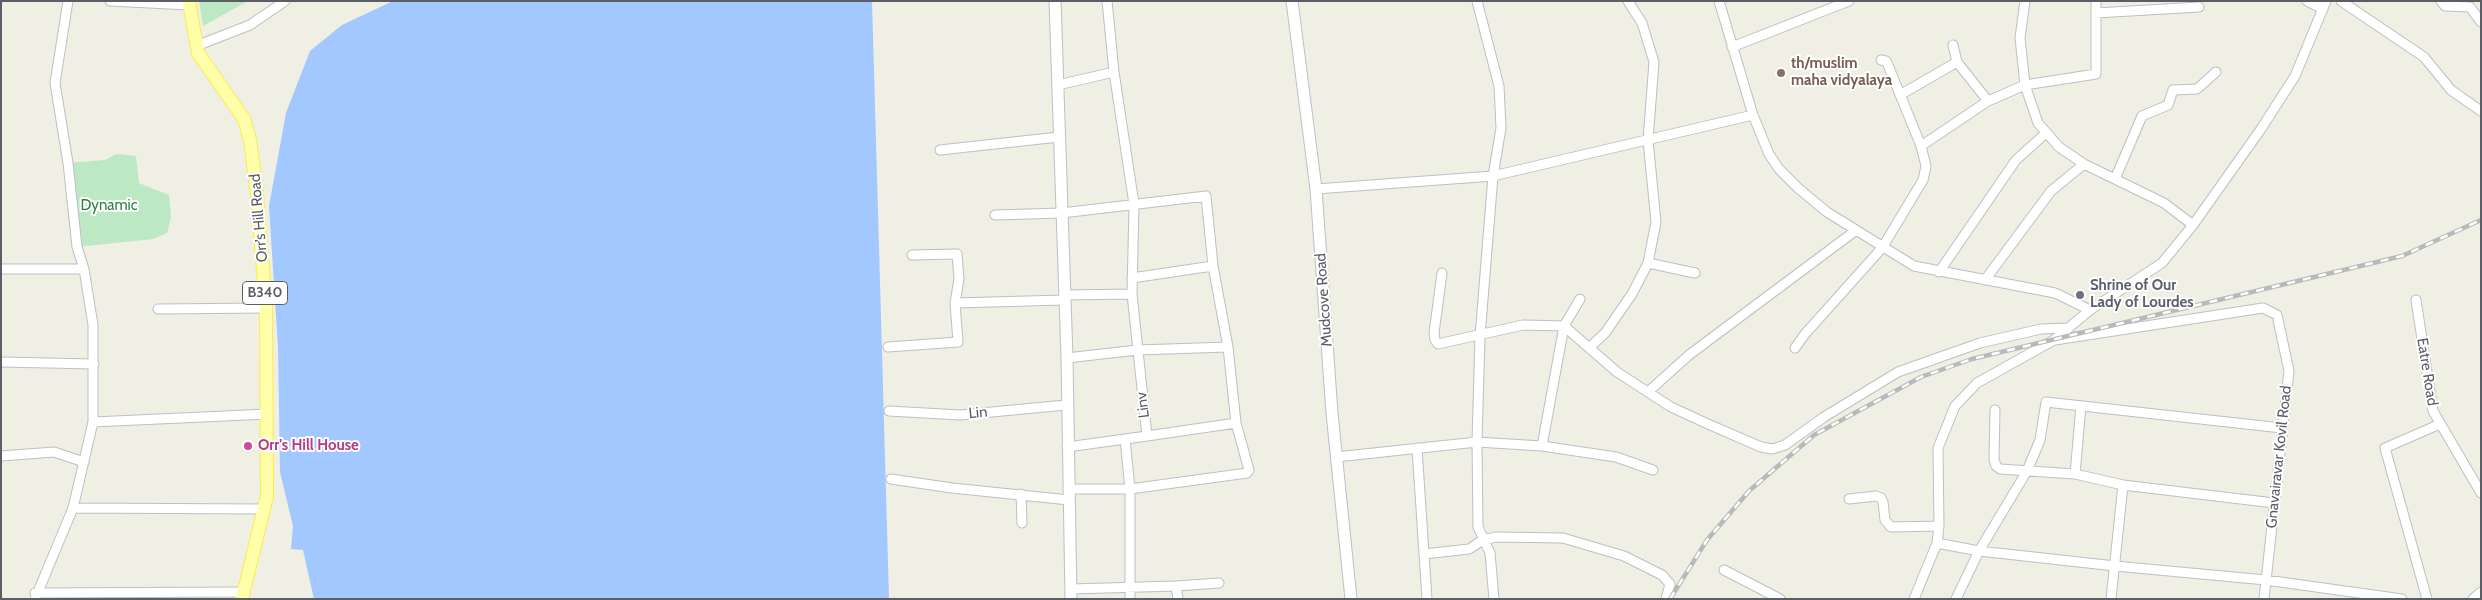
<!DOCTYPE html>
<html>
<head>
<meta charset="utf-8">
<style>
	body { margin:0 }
	#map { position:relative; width:2482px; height:600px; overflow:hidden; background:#efefe3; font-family:Cabin,sans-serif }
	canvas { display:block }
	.frame { position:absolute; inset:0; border:2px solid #5b5e65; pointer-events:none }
</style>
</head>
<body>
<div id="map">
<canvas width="2482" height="600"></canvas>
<div class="frame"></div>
</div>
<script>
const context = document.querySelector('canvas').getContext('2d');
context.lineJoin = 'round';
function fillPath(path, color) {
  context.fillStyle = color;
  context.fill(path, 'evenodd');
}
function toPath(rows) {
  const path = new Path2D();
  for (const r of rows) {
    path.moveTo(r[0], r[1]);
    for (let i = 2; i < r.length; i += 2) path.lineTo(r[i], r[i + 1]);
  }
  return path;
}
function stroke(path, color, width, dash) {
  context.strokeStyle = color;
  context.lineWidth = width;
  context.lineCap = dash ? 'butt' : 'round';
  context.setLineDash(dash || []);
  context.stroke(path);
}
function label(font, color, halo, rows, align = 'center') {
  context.font = font + ' Cabin,sans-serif';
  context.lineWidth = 4;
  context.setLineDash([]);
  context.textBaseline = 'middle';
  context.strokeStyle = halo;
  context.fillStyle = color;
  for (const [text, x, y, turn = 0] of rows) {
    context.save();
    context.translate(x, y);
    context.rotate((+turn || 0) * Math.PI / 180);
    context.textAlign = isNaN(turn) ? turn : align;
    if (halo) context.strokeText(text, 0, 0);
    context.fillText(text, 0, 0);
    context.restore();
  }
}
fillPath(toPath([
	[199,1,248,1,203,26],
	[116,154,136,156,139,183,169,195,171,218,167,233,153,239,77,247,68,163,105,160]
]), '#bce9c4');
fillPath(toPath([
	[393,1,872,1,889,599,314,599,303,550,291,549,293,526,280,472,278,347,269,206,286,113,310,51,342,25]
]), '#a3c7ff');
const street = toPath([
	[110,1,189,5],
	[1107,1,1114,72],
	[1477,1,1499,86,1501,128,1493,176,1480,336,1477,442,1478,527,1490,553,1494,599],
	[1719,1,1753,115,1769,154,1779,169,1798,188,1827,212,1914,266,2055,293,2090,310],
	[2307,1,2323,9],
	[2341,1,2424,57,2451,90,2481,111],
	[2441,1,2445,6,2470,7,2481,22],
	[2096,13,2199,7],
	[1953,45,1957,62,1988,101],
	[196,46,250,25,285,1],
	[1732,47,1849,1],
	[1058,85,1114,72,1134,204,1132,294,1147,436,1067,447],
	[1900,95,1957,62],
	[1921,146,1988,101,2025,85,2096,74,2096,1],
	[940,150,1059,137],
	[2115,179,2142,116,2168,105,2173,90,2197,89,2216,72],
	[1316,189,1493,176,1753,115],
	[995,215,1062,213,1206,196,1213,266,1228,347,1137,350,1067,358],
	[2193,225,2261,129,2295,76,2326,1],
	[912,255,957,254,959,279,955,303,1064,300],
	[1648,263,1695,273],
	[1,269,84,269],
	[1939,272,2016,160,2046,133],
	[1442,273,1434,333,1435,340,1438,344,1523,325,1564,326,1617,372,1671,407,1708,424,1761,447,1772,449,1785,445,1824,417,1898,372,1980,343,2041,329,2069,328],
	[1132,278,1213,266],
	[1985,280,2051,191,2084,164],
	[1064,295,1132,294],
	[2416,300,2433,411,2481,493],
	[158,309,266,308],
	[2055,340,2263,308,2277,315,2289,371,2264,599],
	[888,347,958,342,955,303],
	[1589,348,1605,333,1632,294,1648,263,1656,222,1648,140,1654,62,1642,23,1628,1],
	[1795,348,1805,334,1882,248,1923,180,1926,166,1921,146,1888,65,1886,61,1881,60],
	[1,362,94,364],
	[1649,391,1689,355,1855,231],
	[1995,410,1994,459,1996,466,2000,469,2075,474,2123,485,2274,503],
	[889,411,960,415,1066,405],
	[93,422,268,414],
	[1147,436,1236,423,1228,347],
	[1125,439,1130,489,1247,473,1249,470,1236,423],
	[1542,446,1564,326,1580,299],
	[1417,448,1427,599],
	[1,456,54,452,84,462],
	[1336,457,1477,442,1542,446,1616,457,1653,470],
	[2075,474,2081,406],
	[891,479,952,488,1069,500],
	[1068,489,1130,489,1130,599],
	[1021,494,1022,523],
	[1849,499,1876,496,1881,498,1883,502,1885,520,1891,527,1939,526],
	[73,508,264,509],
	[1937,543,1979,551,2115,566,2266,580,2402,599],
	[1424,554,1469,549,1483,540,1496,537,1563,538,1624,556,1662,575,1670,584,1666,599],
	[1724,570,1780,599],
	[1176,586,1219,583],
	[1071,589,1176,586,1178,599],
	[35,593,243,592],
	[35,599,73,508,93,422,93,325,84,269,77,247,68,163,55,83,68,1],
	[1914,599,1937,543,1939,526,1938,448,1955,406,1977,383,2054,340,2090,310,2162,263,2193,225,2164,203,2084,164,2059,147,2038,123,2025,85,2020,38,2025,1],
	[1956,599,1979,551,2027,471,2040,440,2046,402,2282,428],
	[2111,599,2123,485],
	[2427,599,2385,448,2440,424],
	[2473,599,2481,592]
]);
const secondary = toPath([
	[1055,1,1067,358,1071,599],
	[1292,1,1316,189,1332,413,1351,599]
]);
const primary = toPath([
	[189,1,198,53,244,119,250,140,257,195,266,308,267,496,242,599]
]);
stroke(street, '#bdbfc5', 11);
stroke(secondary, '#bdbfc7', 13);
stroke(primary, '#ffeb4c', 14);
stroke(street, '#fff', 9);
stroke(secondary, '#fff', 11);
stroke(primary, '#feffa8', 12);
const rail = toPath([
	[1670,599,1707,540,1749,491,1814,435,1921,377,1972,359,2402,256,2481,220]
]);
stroke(rail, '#b8b9b9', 4.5);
stroke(rail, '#fff', 2.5, [8]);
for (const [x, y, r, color] of [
	[1781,73,5,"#8d6e63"],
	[2080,295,5,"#6b7280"],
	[248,446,5,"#d1479c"]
]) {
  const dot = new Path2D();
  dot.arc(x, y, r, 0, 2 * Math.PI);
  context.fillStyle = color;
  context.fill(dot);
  stroke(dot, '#fff', 2);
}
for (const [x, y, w] of [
	[265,293,45]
]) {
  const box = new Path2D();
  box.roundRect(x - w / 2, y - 11.5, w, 23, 4);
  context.fillStyle = '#fff';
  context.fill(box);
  stroke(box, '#5b5e65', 1);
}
label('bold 14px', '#5b5e65', null, [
	["B340",265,293]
]);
label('bold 15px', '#785e54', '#fff', [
	["th/muslim",1791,64],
	["maha vidyalaya",1791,81]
], 'left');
label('15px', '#2c833f', '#fff', [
	["Dynamic",109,206]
]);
label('15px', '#5b5e65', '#fff', [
	["Orr’s Hill Road",259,218,-95],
	["Mudcove Road",1324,300,-94],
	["Eatre Road",2427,372,81],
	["Linv",1143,405,-97],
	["Lin",978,413,-5],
	["Gnavairavar Kovil Road",2279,457,-84]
]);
label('bold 15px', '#5b616d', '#fff', [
	["Shrine of Our",2090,286],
	["Lady of Lourdes",2090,303]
], 'left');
label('bold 15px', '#b23c85', '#fff', [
	["Orr's Hill House",258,446]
], 'left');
</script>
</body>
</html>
